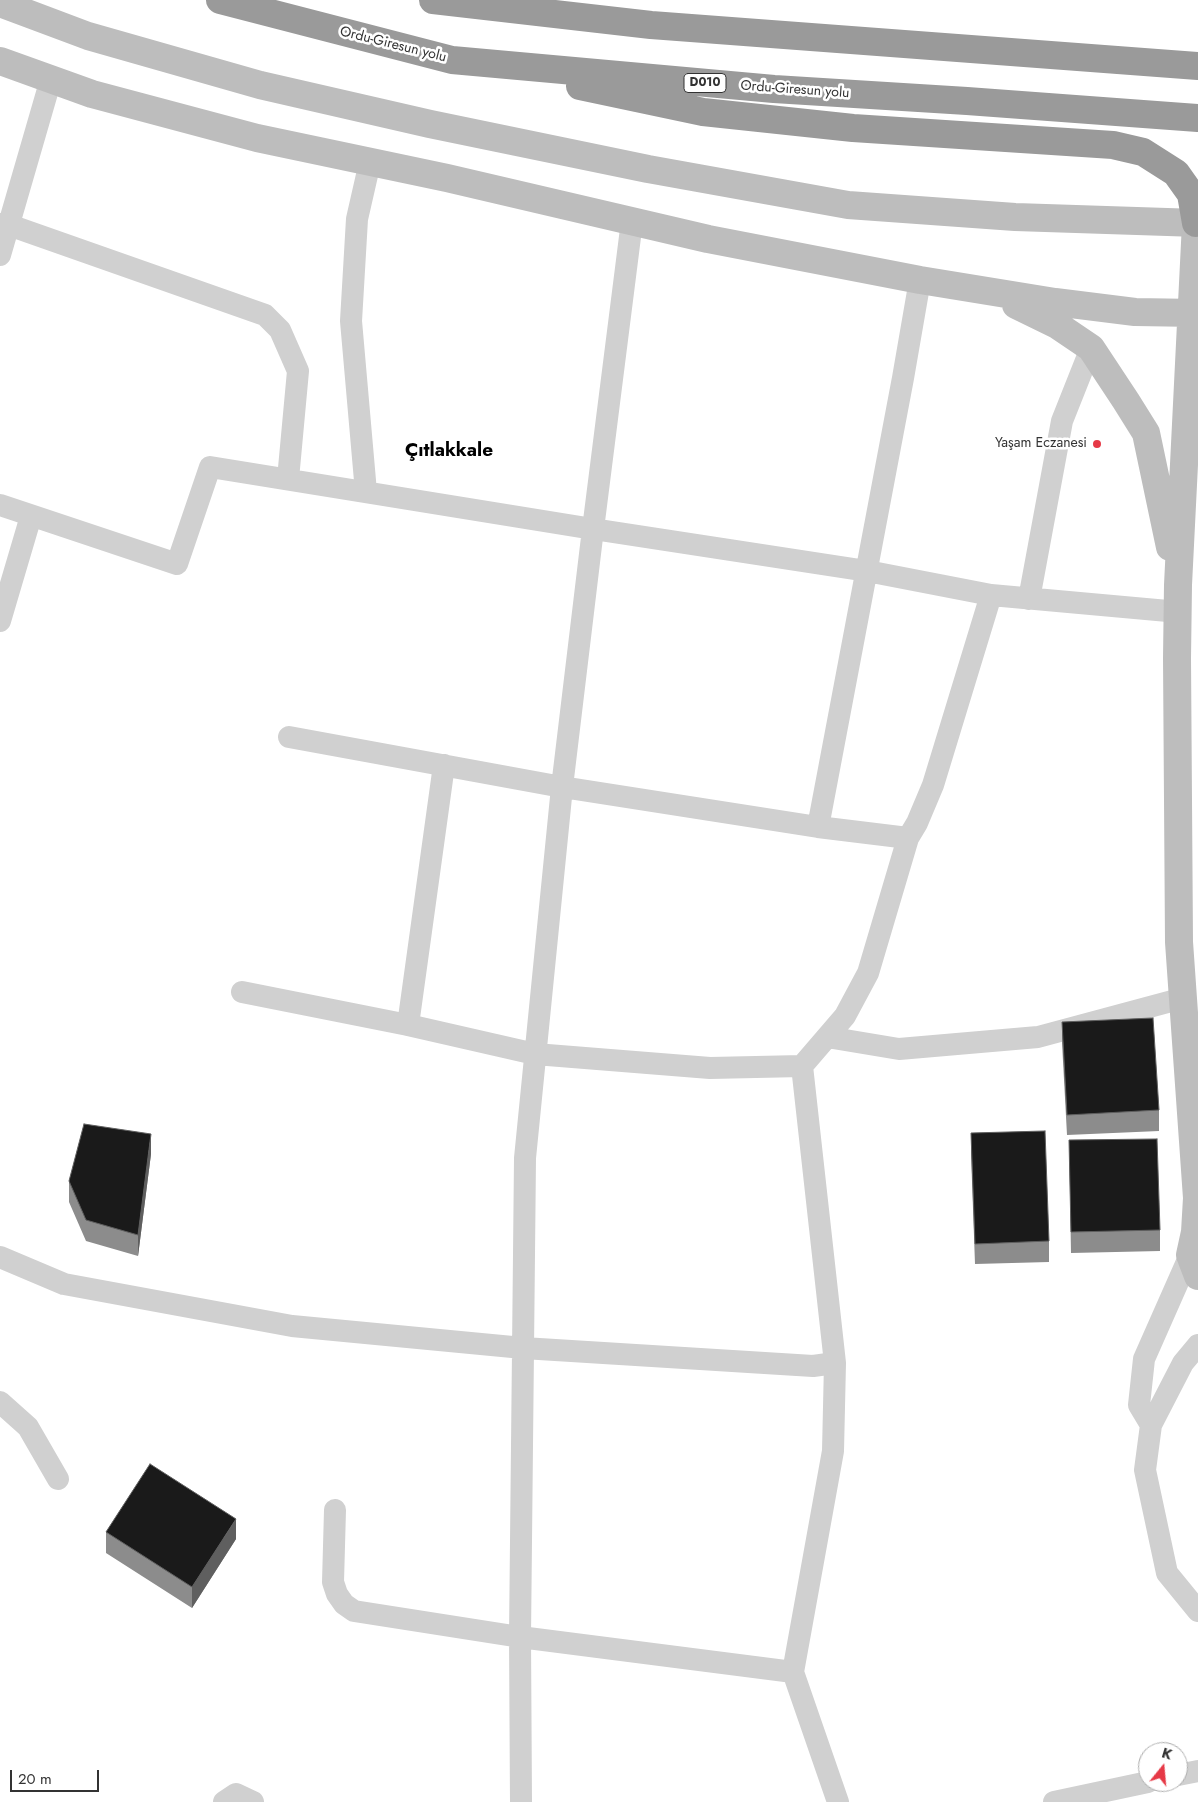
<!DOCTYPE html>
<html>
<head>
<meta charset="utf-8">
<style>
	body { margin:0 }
	#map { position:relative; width:1198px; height:1802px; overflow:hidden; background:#fff; font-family:Jost,sans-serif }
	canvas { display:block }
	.north { position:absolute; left:1138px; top:1742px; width:50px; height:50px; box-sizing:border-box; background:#fff; border:1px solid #adadad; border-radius:50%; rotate:17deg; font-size:14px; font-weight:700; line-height:20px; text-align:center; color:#333 }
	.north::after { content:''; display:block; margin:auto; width:18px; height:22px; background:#e63946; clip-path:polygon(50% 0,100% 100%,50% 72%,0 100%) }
	.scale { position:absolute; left:10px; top:1770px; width:89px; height:22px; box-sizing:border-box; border:2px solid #333; border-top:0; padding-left:6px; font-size:15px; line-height:18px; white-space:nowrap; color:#333; -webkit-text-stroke:4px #fff; paint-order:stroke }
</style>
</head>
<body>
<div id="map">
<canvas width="1198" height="1802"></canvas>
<div class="north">K</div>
<div class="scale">20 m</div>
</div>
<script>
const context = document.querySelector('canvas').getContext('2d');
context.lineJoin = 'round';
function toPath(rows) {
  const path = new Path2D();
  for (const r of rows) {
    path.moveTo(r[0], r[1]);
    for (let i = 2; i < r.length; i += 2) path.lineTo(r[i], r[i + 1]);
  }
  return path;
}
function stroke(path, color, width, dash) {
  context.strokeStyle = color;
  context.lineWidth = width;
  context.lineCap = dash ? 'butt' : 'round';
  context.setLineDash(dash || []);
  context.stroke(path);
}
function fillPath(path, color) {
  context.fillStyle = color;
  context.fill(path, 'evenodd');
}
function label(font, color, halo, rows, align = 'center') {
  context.font = font + ' Jost,sans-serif';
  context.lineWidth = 5;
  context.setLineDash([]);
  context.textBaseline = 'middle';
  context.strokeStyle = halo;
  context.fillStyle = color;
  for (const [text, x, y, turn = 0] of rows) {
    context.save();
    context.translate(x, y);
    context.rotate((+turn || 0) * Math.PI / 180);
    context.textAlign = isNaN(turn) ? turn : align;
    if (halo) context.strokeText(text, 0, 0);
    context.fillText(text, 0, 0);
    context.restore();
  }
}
stroke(toPath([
	[0,224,9,225,265,315,280,330,298,371,288,479],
	[0,255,51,79],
	[920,280,903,378,818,827,908,838,917,823,933,785,991,595,1179,612],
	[366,492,351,321,357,219,370,162],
	[0,505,177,564,210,467,593,529,632,221],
	[1029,599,1062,421,1091,348],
	[0,621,31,516],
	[289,737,562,787,818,827],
	[408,1025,444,765],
	[827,1037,899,1049,1038,1037,1183,998],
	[802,1066,845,1016,868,973,908,838],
	[0,1257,64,1284,292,1326,523,1348,813,1366,835,1363,802,1066,710,1068,535,1054,408,1025,242,992],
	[1198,1345,1183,1363,1151,1425,1145,1470,1167,1573,1198,1611],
	[0,1402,28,1427,58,1479],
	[1151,1425,1139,1405,1144,1359,1190,1255],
	[335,1510,333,1582,337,1594,344,1604,354,1611,520,1637,793,1672,833,1451,835,1363],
	[793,1672,838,1802],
	[1178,1775,1198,1771],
	[224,1802,236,1794,253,1802],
	[521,1802,520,1637,525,1158,562,787,593,529,867,571,991,595],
	[1054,1802,1148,1782]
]), '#d0d0d0', 22);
stroke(toPath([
	[0,3,88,36,260,85,430,124,648,169,848,205,1015,217,1198,223],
	[0,61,92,94,257,138,447,178,708,239,920,280,1055,302,1135,312,1198,313],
	[1016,305,1057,325,1091,348,1126,401,1146,433,1170,547],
	[1198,1228,1195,1232,1190,1255,1198,1276],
	[1195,1232,1197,1198,1179,942,1177,658,1178,585,1196,223]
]), '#bdbdbd', 28);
stroke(toPath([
	[220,0,452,60,774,89,967,101,1198,118],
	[433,0,651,25,1198,66],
	[580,86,703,112,853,128,1113,145,1143,152,1176,173,1191,194,1196,223]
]), '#9a9a9a', 28);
fillPath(toPath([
	[1062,1022,1159,1110,1159,1131,1067,1135,1062,1043],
	[971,1133,1049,1241,1049,1262,975,1264,971,1154],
	[1069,1140,1160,1230,1160,1251,1071,1253],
	[151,1154,138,1256,86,1241,69,1202,69,1181],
	[106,1532,236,1539,192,1608,106,1553]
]), '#8c8c8c');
fillPath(toPath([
	[151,1134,151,1154,138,1256,138,1235],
	[236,1519,236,1539,192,1608,192,1587]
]), '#5f5f5f');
const building = toPath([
	[1153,1018,1159,1110,1067,1115,1062,1022,1153,1018],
	[84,1124,151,1134,138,1235,86,1220,69,1181,84,1124],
	[1045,1131,1049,1241,975,1244,971,1133,1045,1131],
	[1157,1139,1160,1230,1071,1232,1069,1140,1157,1139],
	[150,1464,236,1519,192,1587,106,1532,150,1464]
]);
fillPath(building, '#1a1a1a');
stroke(building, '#5f5f5f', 1);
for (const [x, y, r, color] of [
	[1097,444,5,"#e63946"]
]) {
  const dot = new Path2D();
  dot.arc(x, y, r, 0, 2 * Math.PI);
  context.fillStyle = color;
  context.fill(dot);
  stroke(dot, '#fff', 2);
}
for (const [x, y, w] of [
	[705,83,42]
]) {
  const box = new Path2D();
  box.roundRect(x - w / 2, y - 9.5, w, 19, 4);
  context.fillStyle = '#fff';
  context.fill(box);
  stroke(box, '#333', 1);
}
label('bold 12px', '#333', null, [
	["D010",705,83]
]);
label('14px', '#333', '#fff', [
	["Ordu-Giresun yolu",393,45,14],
	["Ordu-Giresun yolu",795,90,4]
]);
label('14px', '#333', '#fff', [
	["Yaşam Eczanesi",1087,444]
], 'right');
label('bold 19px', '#000', '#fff', [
	["Çıtlakkale",449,451]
]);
</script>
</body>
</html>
